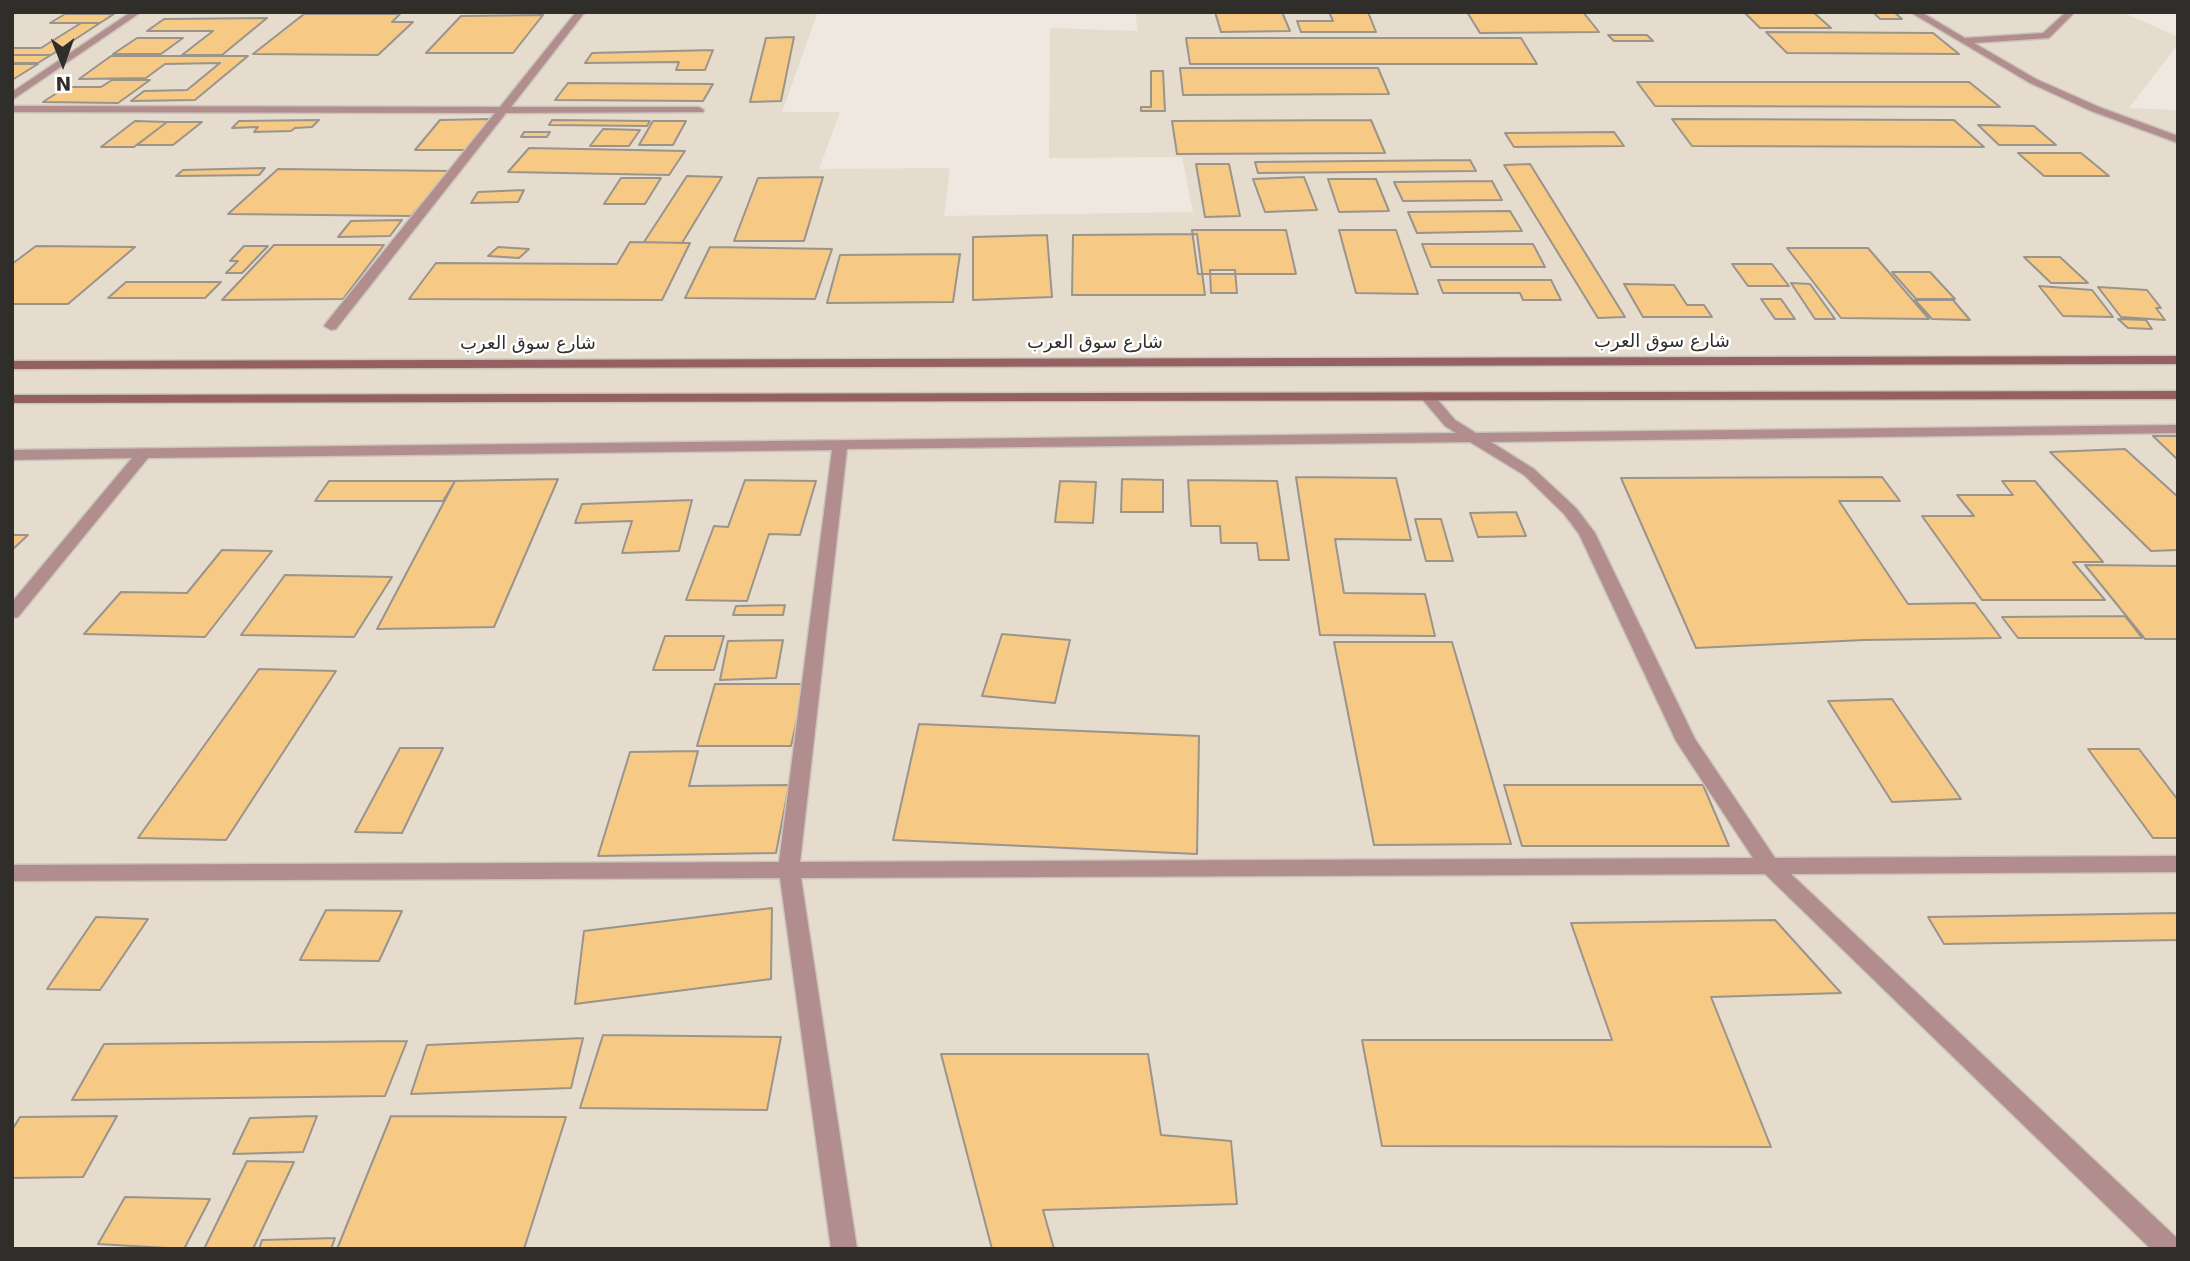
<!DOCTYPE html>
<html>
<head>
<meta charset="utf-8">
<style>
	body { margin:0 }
	#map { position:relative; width:2190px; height:1261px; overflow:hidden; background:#eee8e0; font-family:"DejaVu Sans",sans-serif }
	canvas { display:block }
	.frame { position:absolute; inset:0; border:14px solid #302e2b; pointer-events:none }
	.north { position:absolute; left:28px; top:28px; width:70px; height:70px; -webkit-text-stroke:5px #fff; paint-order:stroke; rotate:179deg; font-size:19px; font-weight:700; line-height:28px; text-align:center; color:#302e2b }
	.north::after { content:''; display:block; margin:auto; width:24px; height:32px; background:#302e2b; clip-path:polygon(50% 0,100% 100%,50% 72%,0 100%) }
</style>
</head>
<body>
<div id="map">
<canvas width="2190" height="1261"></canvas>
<div class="frame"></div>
<div class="north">N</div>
</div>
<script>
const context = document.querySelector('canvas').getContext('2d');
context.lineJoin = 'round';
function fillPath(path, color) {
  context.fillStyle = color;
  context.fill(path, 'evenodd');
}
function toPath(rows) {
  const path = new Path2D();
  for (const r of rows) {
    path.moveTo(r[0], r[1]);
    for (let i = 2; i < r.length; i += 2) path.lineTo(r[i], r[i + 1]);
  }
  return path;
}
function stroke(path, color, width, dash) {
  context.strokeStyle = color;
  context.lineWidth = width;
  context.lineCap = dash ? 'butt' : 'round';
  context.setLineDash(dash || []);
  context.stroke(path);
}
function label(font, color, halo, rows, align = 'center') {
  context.font = font + ' "DejaVu Sans",Cairo,sans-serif';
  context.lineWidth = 5;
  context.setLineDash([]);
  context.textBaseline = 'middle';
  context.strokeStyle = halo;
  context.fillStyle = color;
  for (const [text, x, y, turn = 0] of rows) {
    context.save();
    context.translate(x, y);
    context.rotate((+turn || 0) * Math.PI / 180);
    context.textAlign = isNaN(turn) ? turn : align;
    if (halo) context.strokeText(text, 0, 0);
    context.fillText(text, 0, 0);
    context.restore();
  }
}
fillPath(toPath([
	[12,12,818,12,782,112,840,112,819,169,950,168,944,216,1193,212,1182,157,1049,158,1050,28,1138,31,1135,12,2122,12,2178,37,2178,44,2129,108,2178,110,2178,1249,12,1249]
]), '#e6dccd');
const building = toPath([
	[1215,12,1282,12,1290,31,1221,32,1215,12],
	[1329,12,1368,12,1376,32,1301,32,1297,21,1333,21,1329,12],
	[1467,12,1583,12,1599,32,1480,33,1467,12],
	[1744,12,1813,12,1831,28,1760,28,1744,12],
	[1873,12,1894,12,1902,19,1880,19,1873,12],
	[65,14,114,14,100,23,50,23,65,14],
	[304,14,400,14,392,22,413,22,378,55,253,54,304,14],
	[543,15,513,53,426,53,461,16,543,15],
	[267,18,222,55,182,55,213,31,147,31,164,19,267,18],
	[81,23,100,23,51,55,12,55,12,48,41,48,81,23],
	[1766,32,1933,33,1959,54,1787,53,1766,32],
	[1608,35,1647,35,1653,41,1614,41,1608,35],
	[794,37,781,101,750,102,766,38,794,37],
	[137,38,183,38,161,54,113,54,137,38],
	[1186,38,1521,38,1537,64,1190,64,1186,38],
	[713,50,705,70,676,70,679,62,585,63,592,53,713,50],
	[12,55,51,55,38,63,12,63,12,55],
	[111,56,248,56,195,100,131,101,144,91,187,90,220,63,165,64,146,78,79,79,111,56],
	[12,64,38,64,12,80,12,64],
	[1180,68,1378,68,1389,94,1183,95,1180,68],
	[1151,71,1163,71,1165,111,1141,111,1141,107,1151,107,1151,71],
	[112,80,150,80,118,103,43,102,66,87,101,87,112,80],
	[1637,82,1969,82,2000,107,1655,106,1637,82],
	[568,83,713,84,703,101,555,100,568,83],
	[493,119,470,150,415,150,440,120,493,119],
	[1672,119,1954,120,1984,147,1692,146,1672,119],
	[319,120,312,127,295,128,291,131,254,132,258,127,232,128,239,121,319,120],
	[552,120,650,121,647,126,549,125,552,120],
	[1371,120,1385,153,1177,154,1172,121,1371,120],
	[135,121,167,122,134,147,101,147,135,121],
	[653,121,686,121,673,145,639,145,653,121],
	[167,122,202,122,173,145,137,145,167,122],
	[1978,125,2034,126,2056,145,1999,145,1978,125],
	[603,129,640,130,629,146,590,146,603,129],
	[524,132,550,132,547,137,521,137,524,132],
	[1614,132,1624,146,1514,147,1505,133,1614,132],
	[529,148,685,151,669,175,508,172,529,148],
	[2018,153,2081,153,2109,176,2044,176,2018,153],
	[1470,160,1476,171,1258,173,1255,162,1470,160],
	[1196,164,1229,164,1240,216,1205,217,1196,164],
	[1530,164,1625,317,1598,318,1504,165,1530,164],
	[265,168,259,175,176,176,183,170,265,168],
	[278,169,451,171,411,216,228,214,278,169],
	[687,176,722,177,682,243,644,242,687,176],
	[823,177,804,241,734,241,758,178,823,177],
	[1304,177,1317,210,1265,212,1253,179,1304,177],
	[621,178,661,178,645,204,604,204,621,178],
	[1328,179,1376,179,1389,211,1339,212,1328,179],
	[1492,181,1502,200,1403,201,1394,182,1492,181],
	[524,190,518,202,471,203,478,192,524,190],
	[1510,211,1522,231,1417,233,1408,212,1510,211],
	[402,220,390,236,338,237,351,221,402,220],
	[1192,230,1286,230,1296,274,1198,274,1192,230],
	[1339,230,1396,230,1418,294,1356,293,1339,230],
	[1197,234,1205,295,1072,295,1073,235,1197,234],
	[1047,235,1052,297,973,300,973,237,1047,235],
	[630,242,690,243,662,300,409,299,436,263,617,264,630,242],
	[1422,244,1533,244,1545,267,1431,267,1422,244],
	[274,245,384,245,343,299,222,300,274,245],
	[36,246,135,247,68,304,12,304,12,264,36,246],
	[244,246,268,246,242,273,226,273,238,261,230,261,244,246],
	[498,247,529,249,519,258,488,256,498,247],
	[710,247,832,249,815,299,685,298,710,247],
	[1787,248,1868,248,1929,319,1841,318,1787,248],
	[960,254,953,302,827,303,840,255,960,254],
	[2024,257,2060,257,2088,283,2051,283,2024,257],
	[1732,264,1772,264,1789,286,1748,286,1732,264],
	[1210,270,1235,270,1237,293,1211,293,1210,270],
	[1892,272,1930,272,1955,299,1916,299,1892,272],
	[1438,280,1551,280,1561,300,1523,300,1520,293,1443,293,1438,280],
	[126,282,221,282,205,298,108,298,126,282],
	[1791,283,1810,284,1835,319,1815,319,1791,283],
	[1624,284,1674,285,1687,305,1704,305,1712,317,1643,317,1624,284],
	[2039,286,2092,290,2113,317,2063,316,2039,286],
	[2098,287,2147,290,2161,308,2156,308,2165,320,2121,317,2098,287],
	[1761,299,1781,299,1795,319,1775,319,1761,299],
	[1915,300,1953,300,1970,320,1932,319,1915,300],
	[2118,319,2146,320,2152,329,2128,328,2118,319],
	[2153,436,2178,436,2178,460,2153,436],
	[2125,449,2178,497,2178,550,2151,551,2050,452,2125,449],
	[1296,477,1396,478,1411,540,1335,539,1344,593,1425,594,1435,636,1320,635,1296,477],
	[1882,477,1900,501,1839,501,1908,604,1975,603,2001,638,1864,640,1696,648,1621,478,1882,477],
	[558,479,494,627,377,629,455,481,558,479],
	[1122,479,1163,480,1163,512,1121,512,1122,479],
	[745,480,816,481,800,535,769,534,747,601,686,600,714,526,728,527,745,480],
	[1188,480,1277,481,1289,560,1259,560,1257,543,1221,543,1220,526,1191,526,1188,480],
	[329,481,455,481,443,501,315,501,329,481],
	[1060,481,1096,482,1093,523,1055,522,1060,481],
	[2002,481,2035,481,2103,562,2073,562,2105,600,1982,600,1922,516,1974,516,1957,495,2013,495,2002,481],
	[692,500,679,551,622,553,632,521,575,523,582,504,692,500],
	[1516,512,1526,536,1478,537,1470,513,1516,512],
	[1415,519,1441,519,1453,561,1426,561,1415,519],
	[12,535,28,535,12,550,12,535],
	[222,550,272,551,205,637,84,634,121,592,187,593,222,550],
	[2085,565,2178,566,2178,639,2145,639,2085,565],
	[285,575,392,577,354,637,241,635,285,575],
	[785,605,783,615,733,615,736,606,785,605],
	[2125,616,2142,638,2018,638,2002,617,2125,616],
	[1002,634,1070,640,1055,703,982,696,1002,634],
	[665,636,724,636,714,670,653,670,665,636],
	[783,640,776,678,720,680,728,641,783,640],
	[1334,642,1452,642,1511,844,1374,845,1334,642],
	[259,669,336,671,226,840,138,838,259,669],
	[715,684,805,684,791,746,697,746,715,684],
	[1892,699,1961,799,1892,802,1828,701,1892,699],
	[919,724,1199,736,1197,854,893,840,919,724],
	[400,748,443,748,402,833,355,832,400,748],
	[2088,749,2139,749,2178,800,2178,838,2153,838,2088,749],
	[698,751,689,786,789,785,776,853,598,856,630,752,698,751],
	[1504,785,1703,785,1729,846,1522,846,1504,785],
	[772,908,771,979,575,1004,584,931,772,908],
	[326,910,402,911,379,961,300,960,326,910],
	[2178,913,2178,940,1944,944,1928,917,2178,913],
	[96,917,148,919,100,990,47,989,96,917],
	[1775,920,1841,993,1711,997,1771,1147,1382,1146,1362,1040,1612,1040,1571,923,1775,920],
	[603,1035,781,1037,767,1110,580,1108,603,1035],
	[583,1038,571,1088,411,1094,427,1045,583,1038],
	[407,1041,385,1096,72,1100,104,1044,407,1041],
	[941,1054,1148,1054,1161,1135,1231,1141,1237,1204,1043,1210,1054,1249,992,1249,941,1054],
	[117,1116,83,1177,12,1178,12,1130,20,1117,117,1116],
	[317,1116,303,1152,233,1154,250,1118,317,1116],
	[391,1116,566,1117,524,1249,337,1249,391,1116],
	[247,1161,294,1162,253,1249,204,1249,247,1161],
	[125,1197,210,1199,184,1249,98,1244,125,1197],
	[335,1238,331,1249,259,1249,262,1240,335,1238]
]);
fillPath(building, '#f6c985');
stroke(building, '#9a948d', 2);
const minor = toPath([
	[131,12,141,12,12,100,12,92,131,12],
	[576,12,585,12,511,107,699,107,704,110,703,112,506,113,336,329,331,330,324,326,326,323,495,113,12,112,12,106,500,107,576,12],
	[1910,12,1921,12,1965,38,2043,33,2066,12,2075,12,2049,38,1974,43,2036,79,2099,107,2178,136,2178,143,2091,111,2030,83,1910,12],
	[1427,392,1432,393,1455,420,1476,433,2178,425,2178,433,1491,442,1534,469,1576,508,1595,533,1695,739,1775,858,2178,856,2178,872,1791,874,2178,1239,2178,1249,2151,1249,1765,874,801,878,857,1249,831,1249,780,878,12,881,12,865,779,862,832,450,148,458,18,617,12,618,12,602,132,458,12,460,12,450,1456,433,1445,426,1422,399,1422,393,1427,392],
	[1470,442,1524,475,1564,514,1579,534,1676,741,1753,858,800,862,847,449,1470,442]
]);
const secondary = toPath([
	[2178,356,2178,364,12,369,12,361,2178,356],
	[2178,391,2178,399,12,403,12,395,2178,391]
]);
stroke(minor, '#c8c3bc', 3);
stroke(secondary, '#c8c3bc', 3);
fillPath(minor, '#b28d8d');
fillPath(secondary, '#946061');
label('18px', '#302e2b', '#fff', [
	["شارع سوق العرب",1662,342],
	["شارع سوق العرب",1095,343],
	["شارع سوق العرب",528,344]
]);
</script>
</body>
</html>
